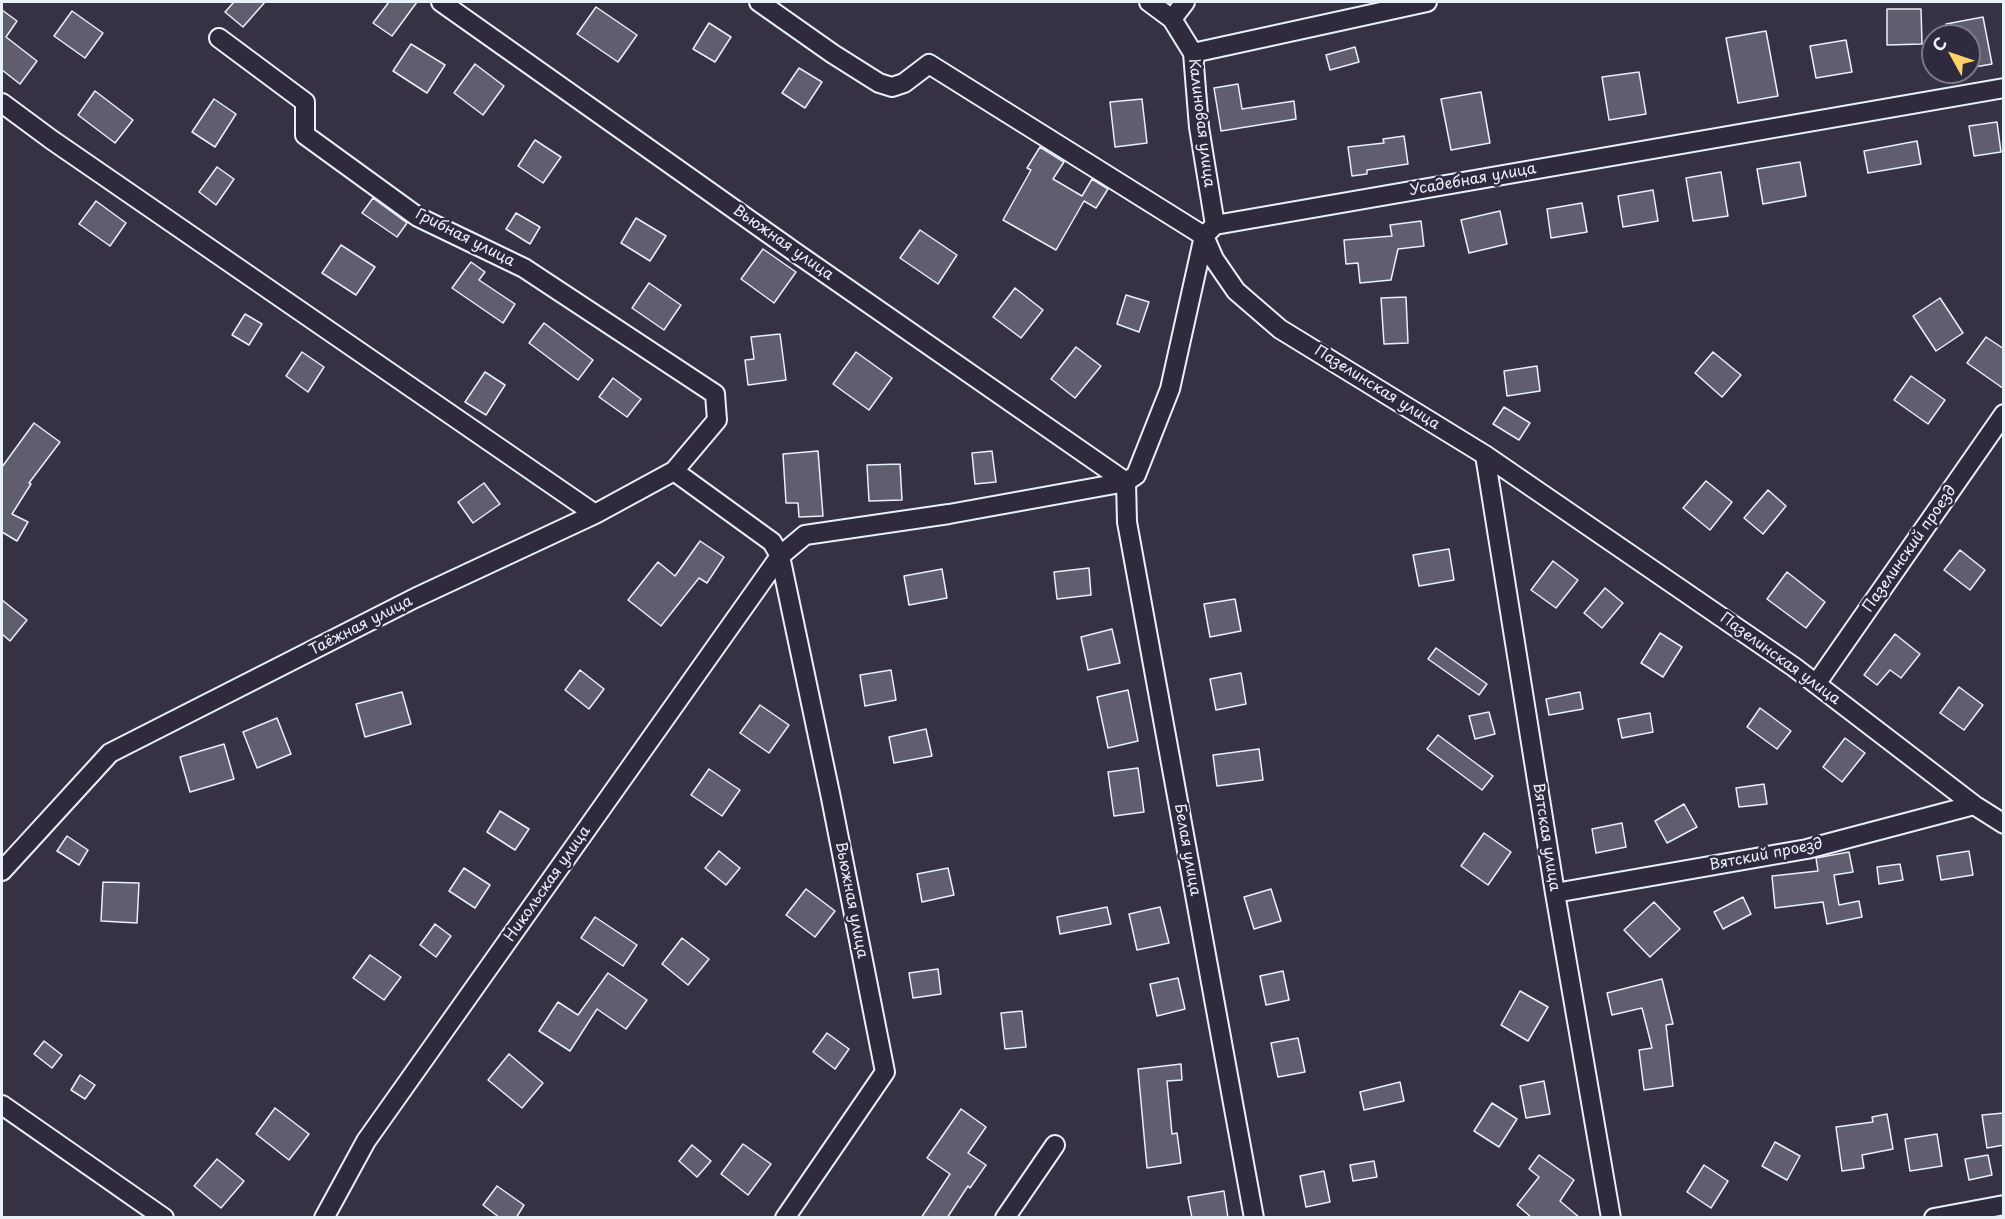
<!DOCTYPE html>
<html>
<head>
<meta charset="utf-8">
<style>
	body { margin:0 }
	#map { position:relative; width:2005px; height:1219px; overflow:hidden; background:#363244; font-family:"Playpen Sans",sans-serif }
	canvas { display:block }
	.frame { position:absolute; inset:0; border:3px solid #e8f1f8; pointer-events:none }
	.north { position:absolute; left:1921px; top:24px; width:60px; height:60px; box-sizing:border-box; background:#2f2a3d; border:2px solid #797a88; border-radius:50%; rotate:310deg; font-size:16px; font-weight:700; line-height:24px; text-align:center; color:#e8f1f8 }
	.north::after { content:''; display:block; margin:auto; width:21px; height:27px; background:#ffd166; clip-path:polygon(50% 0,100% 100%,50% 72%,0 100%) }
</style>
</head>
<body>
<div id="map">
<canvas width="2005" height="1219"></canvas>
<div class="frame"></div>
<div class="north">С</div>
</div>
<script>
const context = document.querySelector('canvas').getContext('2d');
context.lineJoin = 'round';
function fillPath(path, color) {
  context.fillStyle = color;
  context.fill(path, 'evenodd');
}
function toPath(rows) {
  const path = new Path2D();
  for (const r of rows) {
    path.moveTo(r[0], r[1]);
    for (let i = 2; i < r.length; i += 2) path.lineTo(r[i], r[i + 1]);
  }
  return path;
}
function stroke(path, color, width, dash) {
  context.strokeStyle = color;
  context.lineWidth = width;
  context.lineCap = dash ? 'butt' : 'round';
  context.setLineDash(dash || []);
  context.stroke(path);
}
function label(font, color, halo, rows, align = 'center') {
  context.font = font + ' "Playpen Sans",sans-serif';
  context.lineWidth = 5;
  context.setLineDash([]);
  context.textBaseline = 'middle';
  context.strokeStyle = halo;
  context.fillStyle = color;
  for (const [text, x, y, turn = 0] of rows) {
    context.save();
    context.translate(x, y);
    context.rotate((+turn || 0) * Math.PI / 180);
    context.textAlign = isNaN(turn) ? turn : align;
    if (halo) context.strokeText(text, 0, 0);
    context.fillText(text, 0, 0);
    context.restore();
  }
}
const building = toPath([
	[234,2,265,2,243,27,225,12,234,2],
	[389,2,417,2,392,36,373,23,389,2],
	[596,7,637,35,618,62,577,34,596,7],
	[1887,9,1921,9,1922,44,1887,45,1887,9],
	[2,10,17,21,6,37,37,61,20,84,2,70,2,10],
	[72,11,103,33,85,58,54,36,72,11],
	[1983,17,1992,64,1969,68,1969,36,1948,36,1946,24,1983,17],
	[709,23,731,37,715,62,693,49,709,23],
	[1766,31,1778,96,1738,103,1726,38,1766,31],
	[1846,40,1852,72,1816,78,1810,46,1846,40],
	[411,44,445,65,427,93,393,71,411,44],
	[1355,47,1359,62,1330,70,1326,55,1355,47],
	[475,64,504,86,483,115,454,93,475,64],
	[799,68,822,82,805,108,782,93,799,68],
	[1639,72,1646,114,1609,120,1602,77,1639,72],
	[1238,84,1242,109,1294,101,1296,119,1221,131,1214,88,1238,84],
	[95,91,133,120,115,143,78,115,95,91],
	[1481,92,1490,143,1451,150,1441,99,1481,92],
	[214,99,236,114,215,147,192,132,214,99],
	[1142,99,1147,143,1115,147,1110,102,1142,99],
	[1997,122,2001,152,1974,156,1969,126,1997,122],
	[1404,136,1408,164,1367,170,1367,174,1352,176,1348,147,1384,143,1383,139,1404,136],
	[535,140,561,157,543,183,518,166,535,140],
	[1917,141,1921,164,1868,173,1864,151,1917,141],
	[1040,147,1064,162,1053,179,1082,196,1092,179,1108,189,1096,208,1084,201,1056,250,1003,220,1031,170,1027,168,1040,147],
	[1800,162,1806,196,1763,204,1757,169,1800,162],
	[217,167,234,179,216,205,199,192,217,167],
	[1721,172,1728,216,1693,221,1686,178,1721,172],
	[1653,190,1658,221,1623,227,1618,196,1653,190],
	[373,198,407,223,397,237,362,213,373,198],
	[96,201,126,223,110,246,79,224,96,201],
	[1582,203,1587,232,1551,238,1547,209,1582,203],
	[1500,211,1507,244,1469,253,1461,220,1500,211],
	[516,213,540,227,530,244,506,229,516,213],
	[636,218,666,236,650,261,621,243,636,218],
	[1421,221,1424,246,1398,249,1391,280,1360,283,1358,263,1346,264,1344,240,1392,236,1390,225,1421,221],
	[920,230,957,255,938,284,900,258,920,230],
	[341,245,375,267,356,295,322,273,341,245],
	[763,249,796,272,774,303,741,279,763,249],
	[471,262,485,272,479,280,515,304,503,323,452,288,471,262],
	[649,283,681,305,664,330,632,308,649,283],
	[1015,288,1043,310,1021,338,993,317,1015,288],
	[1126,295,1149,302,1139,332,1117,324,1126,295],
	[1406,297,1408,343,1384,344,1381,298,1406,297],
	[1940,298,1963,333,1936,351,1913,316,1940,298],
	[245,314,262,324,249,345,232,335,245,314],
	[544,323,593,360,578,380,529,343,544,323],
	[780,334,786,380,748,385,745,360,754,359,751,337,780,334],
	[1986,337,2004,349,2004,389,1967,363,1986,337],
	[1076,347,1101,366,1075,398,1051,379,1076,347],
	[302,352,324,367,308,392,286,376,302,352],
	[856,352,892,378,869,410,833,384,856,352],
	[1713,352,1741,375,1722,397,1695,373,1713,352],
	[1537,366,1540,391,1507,396,1504,371,1537,366],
	[485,372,505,385,486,415,465,402,485,372],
	[1911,376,1945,400,1928,424,1894,400,1911,376],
	[613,378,641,399,627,417,599,397,613,378],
	[1504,407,1530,423,1519,440,1493,424,1504,407],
	[34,423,60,442,29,483,31,484,12,514,28,522,17,541,2,532,2,467,34,423],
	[818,451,823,516,799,517,798,503,786,503,783,454,818,451],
	[992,451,996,482,975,484,972,453,992,451],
	[900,464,902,500,869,501,867,465,900,464],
	[1706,481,1732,502,1710,530,1683,508,1706,481],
	[484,483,500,504,473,523,458,502,484,483],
	[1768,490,1786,506,1763,534,1744,518,1768,490],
	[700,541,724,557,707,583,699,578,661,626,628,600,658,562,675,576,700,541],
	[1449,549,1454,580,1419,586,1413,555,1449,549],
	[1960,550,1985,570,1970,590,1944,570,1960,550],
	[1553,561,1578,580,1556,608,1531,590,1553,561],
	[1089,568,1091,595,1057,599,1054,572,1089,568],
	[942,569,947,598,909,605,904,576,942,569],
	[1787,572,1825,602,1806,628,1767,599,1787,572],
	[1605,588,1623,603,1602,628,1584,613,1605,588],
	[1235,599,1241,631,1210,637,1204,604,1235,599],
	[2,600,27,620,10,641,2,634,2,600],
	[1112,629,1120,663,1088,670,1081,637,1112,629],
	[1660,633,1682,647,1663,677,1641,663,1660,633],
	[1895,634,1920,654,1901,678,1890,670,1877,685,1864,675,1895,634],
	[1436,648,1487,684,1479,695,1428,659,1436,648],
	[580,670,604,689,589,709,565,690,580,670],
	[891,670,896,700,865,706,860,675,891,670],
	[1241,673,1246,704,1216,710,1210,679,1241,673],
	[1959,687,1983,705,1964,730,1940,713,1959,687],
	[1128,690,1138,741,1108,748,1097,697,1128,690],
	[402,692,411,724,365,737,356,704,402,692],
	[1580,692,1583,709,1549,715,1546,699,1580,692],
	[760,705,789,725,769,753,740,733,760,705],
	[1760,708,1791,731,1777,749,1747,727,1760,708],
	[1489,712,1495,734,1475,739,1469,716,1489,712],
	[1650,713,1653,732,1622,738,1618,719,1650,713],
	[277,718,291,754,257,768,243,732,277,718],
	[926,729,932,756,894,763,889,737,926,729],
	[1438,735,1493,776,1482,790,1427,749,1438,735],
	[1845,738,1865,753,1842,782,1823,767,1845,738],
	[224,744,234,779,190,792,180,757,224,744],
	[1259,749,1263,780,1217,786,1213,755,1259,749],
	[1138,768,1144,812,1114,816,1108,772,1138,768],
	[709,769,740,790,722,816,691,795,709,769],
	[1764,784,1767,804,1739,807,1736,788,1764,784],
	[1684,804,1697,827,1667,843,1655,821,1684,804],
	[500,811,529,829,515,850,487,832,500,811],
	[1622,823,1626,847,1596,853,1592,829,1622,823],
	[1484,833,1511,852,1488,885,1461,866,1484,833],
	[67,836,88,850,79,865,57,851,67,836],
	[719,851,740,868,726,885,705,868,719,851],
	[1969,851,1973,875,1941,880,1937,856,1969,851],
	[1849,852,1853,872,1834,875,1839,905,1859,901,1862,917,1827,924,1823,902,1775,908,1772,876,1818,871,1816,858,1849,852],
	[1900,864,1903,880,1879,884,1877,867,1900,864],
	[464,868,490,885,475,908,449,891,464,868],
	[948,868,954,895,922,902,917,874,948,868],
	[103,882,139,883,137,923,101,921,103,882],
	[806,889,835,911,815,937,786,915,806,889],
	[1271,889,1281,921,1254,929,1244,897,1271,889],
	[1743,897,1751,914,1723,929,1714,912,1743,897],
	[1654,902,1680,929,1650,957,1624,930,1654,902],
	[1107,907,1111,924,1060,934,1057,917,1107,907],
	[1160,907,1169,943,1137,950,1129,914,1160,907],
	[595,917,637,945,623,966,581,938,595,917],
	[435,924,451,936,436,957,420,945,435,924],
	[682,938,709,959,688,985,662,964,682,938],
	[370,955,401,977,384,1000,353,978,370,955],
	[938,969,941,994,913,998,909,973,938,969],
	[1283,971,1289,1000,1266,1005,1260,976,1283,971],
	[608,973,647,1000,626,1029,597,1009,570,1051,539,1031,558,1002,578,1015,608,973],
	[1178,978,1185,1009,1157,1016,1150,984,1178,978],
	[1662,979,1673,1024,1666,1025,1673,1086,1644,1090,1639,1050,1652,1048,1642,1008,1612,1015,1607,993,1662,979],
	[1520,991,1548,1007,1528,1041,1501,1025,1520,991],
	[1022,1011,1026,1047,1005,1049,1001,1013,1022,1011],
	[827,1033,849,1049,835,1069,813,1052,827,1033],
	[1298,1038,1305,1072,1278,1077,1271,1043,1298,1038],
	[44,1041,62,1055,52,1068,34,1054,44,1041],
	[509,1054,543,1083,522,1108,488,1080,509,1054],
	[1181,1064,1182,1080,1167,1081,1172,1134,1177,1133,1181,1163,1147,1168,1138,1069,1181,1064],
	[80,1075,95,1085,85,1099,71,1090,80,1075],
	[1544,1081,1550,1114,1526,1118,1520,1086,1544,1081],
	[1400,1082,1404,1101,1364,1110,1360,1092,1400,1082],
	[1492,1103,1517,1119,1499,1147,1474,1131,1492,1103],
	[275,1108,309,1134,289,1160,256,1134,275,1108],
	[961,1109,986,1127,968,1153,986,1165,970,1188,968,1186,947,1218,921,1218,950,1174,927,1158,961,1109],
	[2004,1113,2004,1145,1987,1148,1982,1115,2004,1113],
	[1887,1114,1893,1149,1862,1155,1864,1168,1842,1171,1836,1127,1873,1122,1872,1117,1887,1114],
	[1937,1134,1942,1166,1910,1171,1905,1139,1937,1134],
	[1775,1142,1800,1156,1787,1180,1762,1166,1775,1142],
	[743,1144,771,1164,748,1195,721,1174,743,1144],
	[692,1145,711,1161,697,1177,679,1161,692,1145],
	[1539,1155,1574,1180,1560,1201,1580,1218,1532,1218,1517,1205,1539,1177,1529,1169,1539,1155],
	[1988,1155,1992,1175,1969,1180,1965,1159,1988,1155],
	[217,1159,244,1181,221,1208,194,1186,217,1159],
	[1374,1161,1377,1177,1353,1181,1350,1165,1374,1161],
	[1704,1165,1728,1181,1711,1208,1687,1192,1704,1165],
	[1324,1171,1330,1202,1306,1207,1300,1176,1324,1171],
	[497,1186,524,1205,516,1218,500,1218,483,1205,497,1186],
	[1224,1191,1228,1218,1192,1218,1188,1197,1224,1191]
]);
fillPath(building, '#605e6e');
stroke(building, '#e8f1f8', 1.5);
const street = toPath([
	[441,2,799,255,1126,482],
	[759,2,833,54,879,83,892,87,904,83,929,64,1204,236,1214,259,1236,291,1280,329,1485,455,1794,667,1974,805,2004,824],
	[1149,2,1172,19,1193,53,1199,127,1215,225],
	[1172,19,1185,2],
	[1193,53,1427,2],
	[2,103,52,140,595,514],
	[1485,455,1555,893,1611,1218],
	[674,471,772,542,780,556,831,798,885,1072,785,1218],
	[1126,482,1127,522,1254,1218],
	[1816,684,2004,414],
	[2,871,110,753,415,598,595,514,674,471,717,420,715,394,524,268,418,217,305,135,305,102,219,38],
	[1555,893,1807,849,1974,805],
	[2,1105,164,1218],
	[324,1218,366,1141,780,556,805,535,949,514,1126,482,1136,475,1170,389,1204,236,1215,225,2004,88],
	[1005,1218,1055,1145],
	[1934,1218,2004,1205]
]);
stroke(street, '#e8f1f8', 22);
stroke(street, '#2f2a3d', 18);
label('15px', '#e8f1f8', '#2f2a3d', [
	["Калиновая улица",1201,123,83],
	["Усадебная улица",1473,180,-10],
	["Грибная улица",465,238,27],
	["Вьюжная улица",783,243,35],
	["Пазелинская улица",1377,388,32],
	["Пазелинский проезд",1910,549,-55],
	["Таёжная улица",361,626,-27],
	["Пазелинская улица",1780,659,36],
	["Вятская улица",1546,837,81],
	["Белая улица",1187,850,80],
	["Вятский проезд",1766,855,-11],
	["Никольская улица",548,884,-55],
	["Вьюжная улица",851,900,79]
]);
</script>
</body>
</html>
